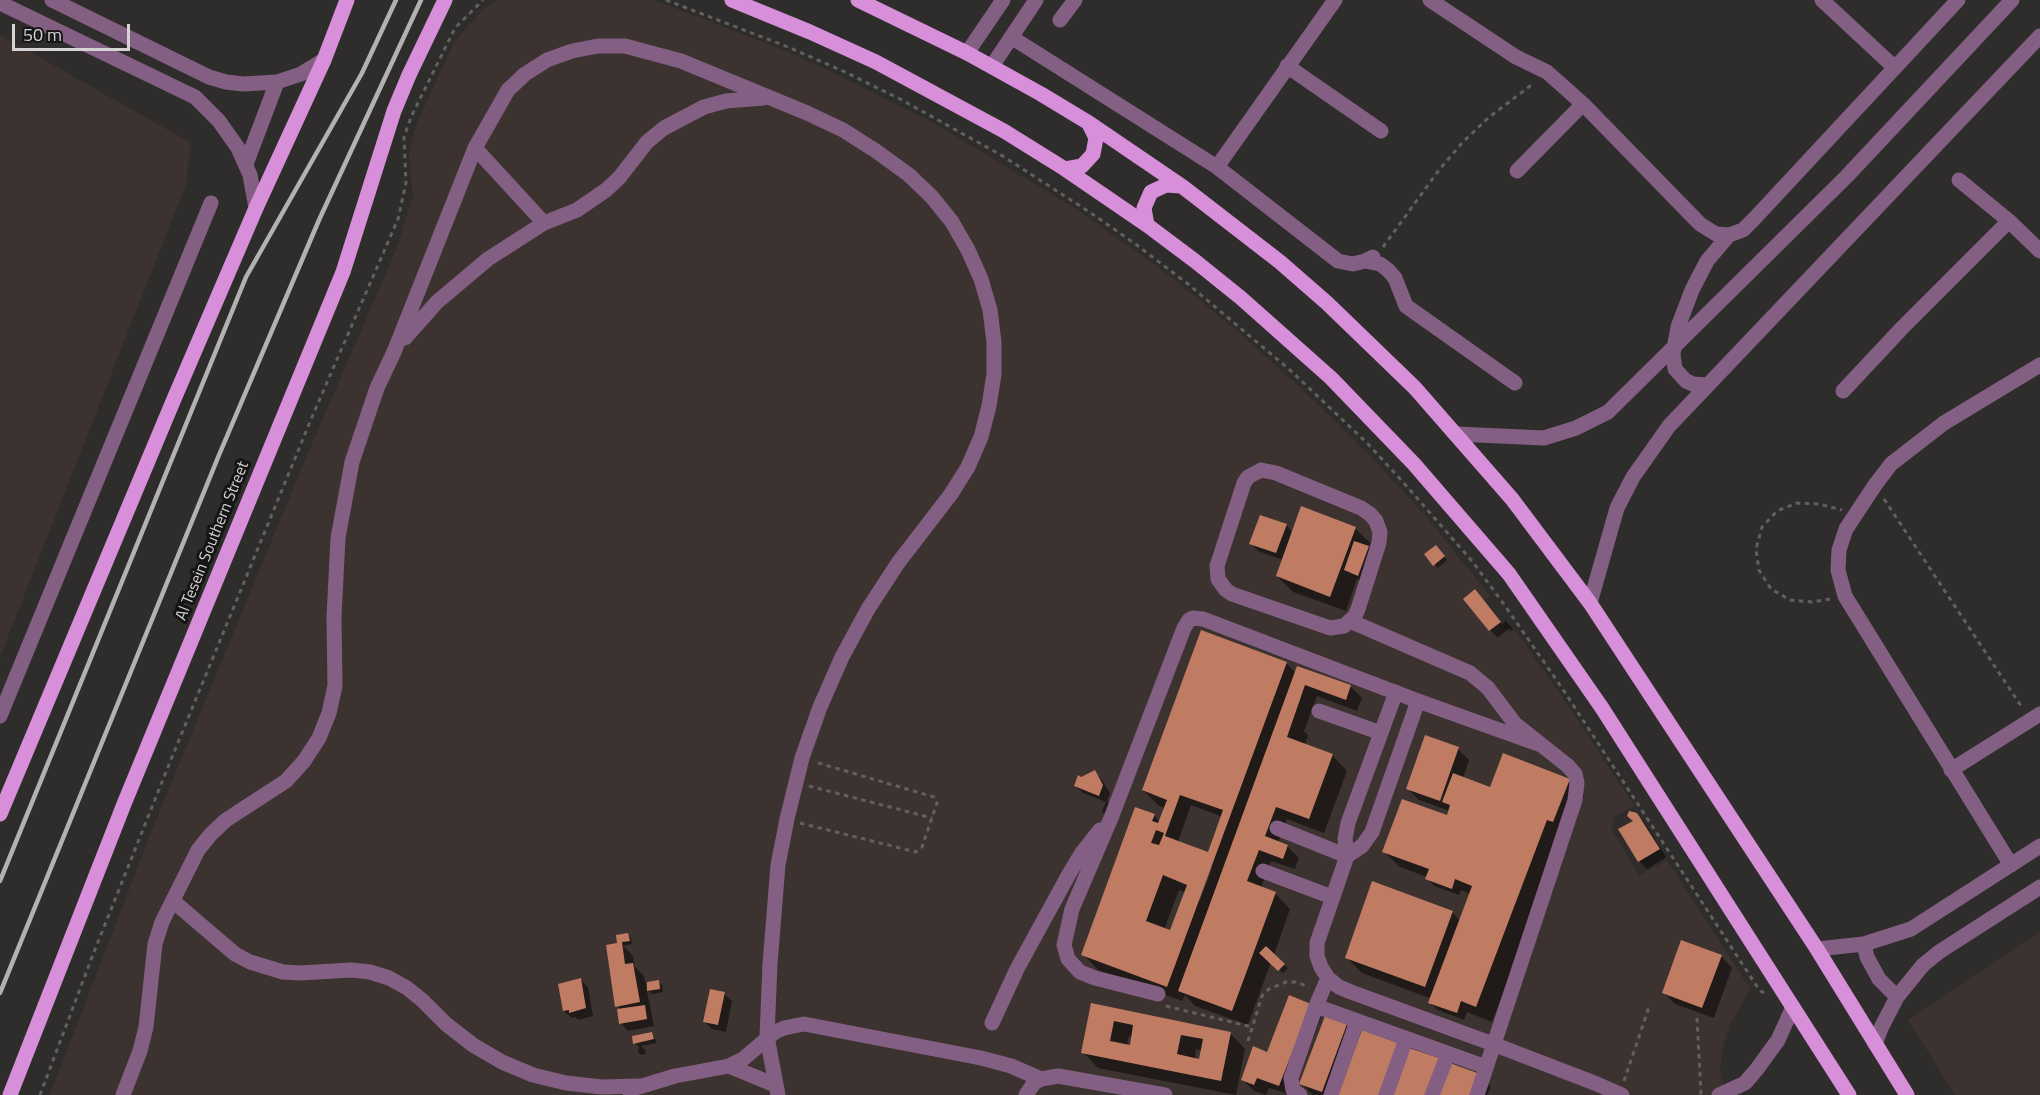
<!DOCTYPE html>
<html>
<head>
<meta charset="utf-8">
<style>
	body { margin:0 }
	#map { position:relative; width:2040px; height:1095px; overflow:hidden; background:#2f2d2c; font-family:"Titillium Web",sans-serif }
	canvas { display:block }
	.scale { position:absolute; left:12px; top:24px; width:118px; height:27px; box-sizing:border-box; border:3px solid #d5d3d3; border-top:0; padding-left:8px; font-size:18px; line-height:21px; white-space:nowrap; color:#d5d3d3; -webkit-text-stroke:4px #161515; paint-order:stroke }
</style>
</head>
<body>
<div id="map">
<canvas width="2040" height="1095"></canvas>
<div class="scale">50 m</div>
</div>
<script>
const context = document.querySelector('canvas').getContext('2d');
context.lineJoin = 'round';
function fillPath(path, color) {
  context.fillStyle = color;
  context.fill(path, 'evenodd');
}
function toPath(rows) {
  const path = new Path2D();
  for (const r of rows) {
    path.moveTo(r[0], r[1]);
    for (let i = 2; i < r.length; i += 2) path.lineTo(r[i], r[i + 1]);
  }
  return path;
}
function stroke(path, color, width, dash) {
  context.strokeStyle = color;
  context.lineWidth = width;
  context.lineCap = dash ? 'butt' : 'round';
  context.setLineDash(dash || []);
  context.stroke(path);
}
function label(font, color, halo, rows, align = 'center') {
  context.font = font + ' "Titillium Web",sans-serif';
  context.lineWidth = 6;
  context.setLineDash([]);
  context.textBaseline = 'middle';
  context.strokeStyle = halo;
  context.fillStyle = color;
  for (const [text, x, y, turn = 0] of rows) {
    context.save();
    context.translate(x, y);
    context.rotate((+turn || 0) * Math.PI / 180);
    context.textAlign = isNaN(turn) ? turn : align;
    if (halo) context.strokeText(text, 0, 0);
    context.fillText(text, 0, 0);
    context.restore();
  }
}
fillPath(toPath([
	[498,0,654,0,773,46,824,68,932,122,1076,209,1166,273,1242,335,1310,397,1372,458,1429,520,1490,596,1484,601,1475,589,1464,599,1489,631,1501,622,1510,633,1515,630,1571,710,1634,806,1614,817,1612,830,1639,876,1667,860,1750,989,1729,1026,1722,1050,1720,1070,1726,1095,50,1095,154,825,305,460,397,248,413,197,409,153,417,123,455,41,484,9],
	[0,35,191,143,186,184,0,657],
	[2040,932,2040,1095,1955,1095,1908,1020]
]), '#3c3330');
fillPath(toPath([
	[1286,525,1293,533,1355,528,1370,543,1369,548,1375,555,1365,582,1357,579,1346,611,1293,592,1277,576,1283,560,1258,551,1251,544],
	[1439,550,1447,560,1438,568,1435,565],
	[1475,591,1502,624,1506,621,1513,629,1511,630,1509,628,1498,638,1490,630,1465,599],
	[1286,663,1296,673,1350,686,1362,698,1357,711,1317,696,1304,731,1308,735,1305,745,1332,755,1347,771,1324,833,1287,819,1278,843,1287,846,1299,858,1295,869,1271,861,1261,888,1275,893,1290,909,1274,955,1288,968,1283,973,1271,962,1248,1025,1195,1006,1185,995,1182,1001,1098,970,1083,954,1154,815,1160,822,1165,808,1159,806,1143,790],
	[1191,805,1223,817,1209,853,1178,842],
	[1210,867,1212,868,1200,900,1198,898],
	[1179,890,1186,893,1171,932,1164,930],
	[1458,749,1469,760,1463,778,1491,789,1569,780,1584,795,1569,837,1563,834,1492,1022,1467,1012,1464,1020,1438,1010,1430,1003,1432,999,1362,973,1346,957,1452,912,1460,921,1470,894,1461,890,1459,895,1434,886,1427,877,1400,867,1384,852,1448,817,1450,811,1419,800,1407,788],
	[1094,772,1102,780,1110,793,1107,801,1111,805,1107,818,1102,811,1106,802,1083,793,1075,786,1081,778],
	[1636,814,1644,822,1666,857,1647,869,1639,861,1620,830,1635,821],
	[628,935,631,938,632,944,623,946,633,956,634,966,644,976,654,1026,628,1031,621,1023,621,1010,617,1006,619,944],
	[1721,956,1732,968,1714,1018,1675,1004,1664,993],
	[580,980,588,987,593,1016,578,1020,575,1017,572,1018,564,1011],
	[658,982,662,985,663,992,652,994,648,991,649,983],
	[724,994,732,1001,726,1032,712,1029,705,1022],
	[1092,1005,1230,1033,1245,1049,1236,1095,1098,1068,1083,1052],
	[1129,1036,1133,1037,1131,1047,1127,1046],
	[1196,1049,1202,1051,1200,1060,1195,1059],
	[1310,1005,1321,1017,1291,1095,1269,1088,1266,1095,1254,1091,1242,1079,1268,1054],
	[1326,1018,1347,1025,1358,1037,1336,1095,1313,1095,1301,1083],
	[652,1033,657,1043,641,1046,645,1050,646,1054,641,1055,638,1052,639,1047,635,1043],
	[1479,1075,1491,1087,1487,1095,1340,1095]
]), '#0007');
fillPath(toPath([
	[1301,506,1356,527,1330,597,1276,576],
	[1260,515,1287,524,1276,553,1249,544],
	[1354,541,1369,546,1358,576,1344,570],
	[1436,545,1445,556,1433,566,1424,554],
	[1475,589,1501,622,1489,631,1463,599],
	[1201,630,1287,662,1167,987,1081,955,1135,807,1155,814,1152,821,1158,823,1167,800,1142,790],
	[1180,795,1223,810,1208,852,1165,836],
	[1156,830,1164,833,1159,845,1151,843],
	[1163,875,1187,885,1170,930,1146,921],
	[1297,666,1351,685,1346,700,1305,685,1287,737,1333,754,1309,819,1276,807,1265,836,1288,845,1283,859,1259,850,1247,881,1276,892,1232,1011,1178,991],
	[1425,735,1459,747,1440,801,1406,789],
	[1503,753,1570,779,1553,822,1547,820,1476,1007,1461,1001,1457,1013,1428,1003,1472,886,1455,879,1452,889,1425,879,1429,869,1382,852,1402,799,1447,815,1450,805,1442,802,1453,773,1490,787],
	[1095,770,1103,785,1099,796,1074,786,1078,775,1081,777],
	[1629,811,1637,813,1660,849,1638,862,1618,829,1633,821,1627,816],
	[1372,881,1453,911,1425,987,1345,958],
	[628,933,630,941,622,942,625,964,633,963,640,1002,615,1007,606,945,617,943,616,935],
	[1681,940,1722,955,1702,1008,1662,993],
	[1266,946,1285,964,1278,971,1259,953],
	[581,978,586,1008,569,1013,569,1010,563,1011,558,984],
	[659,980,660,989,647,991,647,982],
	[710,989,725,992,718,1025,703,1022],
	[1289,995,1311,1004,1279,1086,1257,1078,1254,1085,1241,1080,1253,1046,1267,1052],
	[1091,1003,1231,1032,1221,1081,1081,1053],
	[1114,1021,1133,1025,1130,1045,1110,1041],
	[1181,1035,1203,1039,1199,1059,1177,1054],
	[645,1005,647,1019,619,1024,617,1009],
	[1325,1016,1347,1024,1322,1092,1299,1084],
	[1362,1030,1398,1043,1379,1095,1338,1095],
	[652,1032,654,1039,633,1044,632,1036],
	[1409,1048,1439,1058,1425,1095,1392,1095],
	[1450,1063,1480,1074,1472,1095,1438,1095]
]), '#c07c62');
stroke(toPath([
	[666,0,788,47,845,72,900,99,1001,155,1091,213,1134,243,1188,284,1290,370,1367,443,1403,482,1472,561,1503,603,1562,688,1758,988,1762,992,1767,993],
	[1383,247,1439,170,1462,143,1488,118,1534,83],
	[1884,499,2023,709],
	[1830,599,1812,602,1790,600,1771,589,1759,570,1756,549,1762,527,1777,511,1797,503,1819,504,1842,510],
	[809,786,932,818],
	[800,823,916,852,922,847,937,803,934,797,815,762],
	[1166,1006,1252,1027],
	[1697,1018,1701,1095],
	[1248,1041,1262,996,1269,989,1286,982,1296,982,1309,987],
	[1624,1081,1650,1004],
	[40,1095,92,957,170,762,312,417,398,219,406,183,404,137,411,117,455,28,483,0]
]), '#62605f', 3, [4.5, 4.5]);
stroke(toPath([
	[52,0,209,77,226,82,243,84,277,82,301,74,324,60],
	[1430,0,1516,57,1547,72,1583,104,1700,224,1716,234,1729,235,1743,230,1754,219,1958,0],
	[1822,0,1894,67],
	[0,3,195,97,219,121,238,148,250,175,256,208],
	[1060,20,1075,0],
	[1011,37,1217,167,1338,261,1353,264,1365,261,1373,257],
	[967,53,1003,0],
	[992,66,1036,0],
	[1287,66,1381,131],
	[475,148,544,223],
	[246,164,277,82],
	[1217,167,1335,0],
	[1517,171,1583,104],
	[1959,180,2009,221,2040,251],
	[1365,261,1380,264,1388,270,1395,278,1406,306,1515,383],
	[405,338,437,302,488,259,544,223,577,210,606,190,619,178,647,142,664,128,704,107,726,101,764,98],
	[1708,385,1693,384,1686,381,1675,369,1673,354,1678,327,1692,290,1707,261,1729,235],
	[1843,391,1903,327,2009,221],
	[1456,434,1544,438,1576,428,1608,412,1847,176,2012,0],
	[1261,470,1276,473,1361,508,1370,514,1376,521,1380,532,1379,543,1358,609,1355,616,1344,626,1330,628,1232,594,1226,590,1218,579,1217,566,1244,483,1248,477,1261,470],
	[1590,603,1617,508,1633,477,1669,426,2040,36],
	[1350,621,1470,673,1488,688,1515,724,1568,766,1575,774,1577,783,1575,800,1477,1095],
	[1396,692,1348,823,1345,839,1347,856,1317,943,1317,956,1321,967,1328,978,1339,987,1351,992,1493,1044,1597,1084,1622,1095],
	[1319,711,1381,733],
	[0,716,211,203],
	[1951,770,2040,714],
	[1277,828,1347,856],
	[1347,856,1362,846,1372,832,1418,701],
	[2011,865,1845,596,1838,570,1839,550,1846,529,1875,485,1891,464,1944,423,2040,365],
	[1263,871,1332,897],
	[173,901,235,954,250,962,283,972,300,973,351,970,370,972,389,978,407,988,422,1000,446,1024,473,1045,502,1062,533,1075,566,1083,602,1087,638,1086],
	[1864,944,1867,957,1879,979,1897,997],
	[1817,949,1864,944,1911,929,2040,846],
	[1158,994,1095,978,1080,972,1068,959,1064,945,1072,909,1111,818,1184,628,1189,620,1193,618,1203,619,1418,701,1541,745],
	[1316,1006,1486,1067],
	[992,1023,1017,969,1069,874,1081,854,1100,830],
	[1875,1044,1881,1028,1897,997,1923,965,1939,952,2040,887],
	[729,1066,775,1085],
	[629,1090,675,1076,729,1066,743,1059,775,1032,784,1028,804,1024,981,1058,1011,1066,1041,1079],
	[123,1095,140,1051,146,1027,155,944,162,922,198,850,211,834,226,820,286,781,304,761,319,738,329,713,335,686,334,617,338,538,352,462,377,388,394,352,475,148,508,90,525,74,547,60,572,51,598,46,625,46,681,61,807,113,843,130,876,151,909,175,932,197,952,222,968,250,981,279,990,310,994,342,994,374,989,406,981,437,968,467,951,494,898,563,868,609,842,657,820,707,802,758,787,819,778,865,770,964,767,1037,778,1095],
	[1026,1095,1034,1083,1041,1079,1058,1076,1165,1095],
	[1300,1095,1293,1090,1291,1078,1316,1006,1328,978],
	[1331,1095,1357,1021],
	[1386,1095,1406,1039],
	[1432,1095,1448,1054],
	[1719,1095,1745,1083,1757,1069,1778,1040,1793,1007]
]), '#836083', 15);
stroke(toPath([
	[732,0,810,32,876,62,1004,131,1065,169,1147,225,1195,261,1241,298,1331,378,1414,464,1509,574,1602,708,1849,1095],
	[858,0,967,53,1041,94,1089,123,1183,187,1280,262,1327,303,1415,388,1512,499,1590,603,1817,949,1907,1095],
	[1065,169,1082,166,1093,154,1096,138,1089,124],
	[1147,225,1144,208,1151,192,1166,185,1180,186],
	[0,814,174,399,256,208,324,60,347,0],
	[10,1095,124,804,343,272,394,111,409,75,445,0]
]), '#d78fd9', 15);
stroke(toPath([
	[0,881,246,277,362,73,396,0],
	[0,993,219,455,319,220,421,0]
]), '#b3b1b1', 4.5);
label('16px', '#d5d3d3', '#161515', [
	["Al Tesein Southern Street",213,541,-68]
]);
</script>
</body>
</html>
